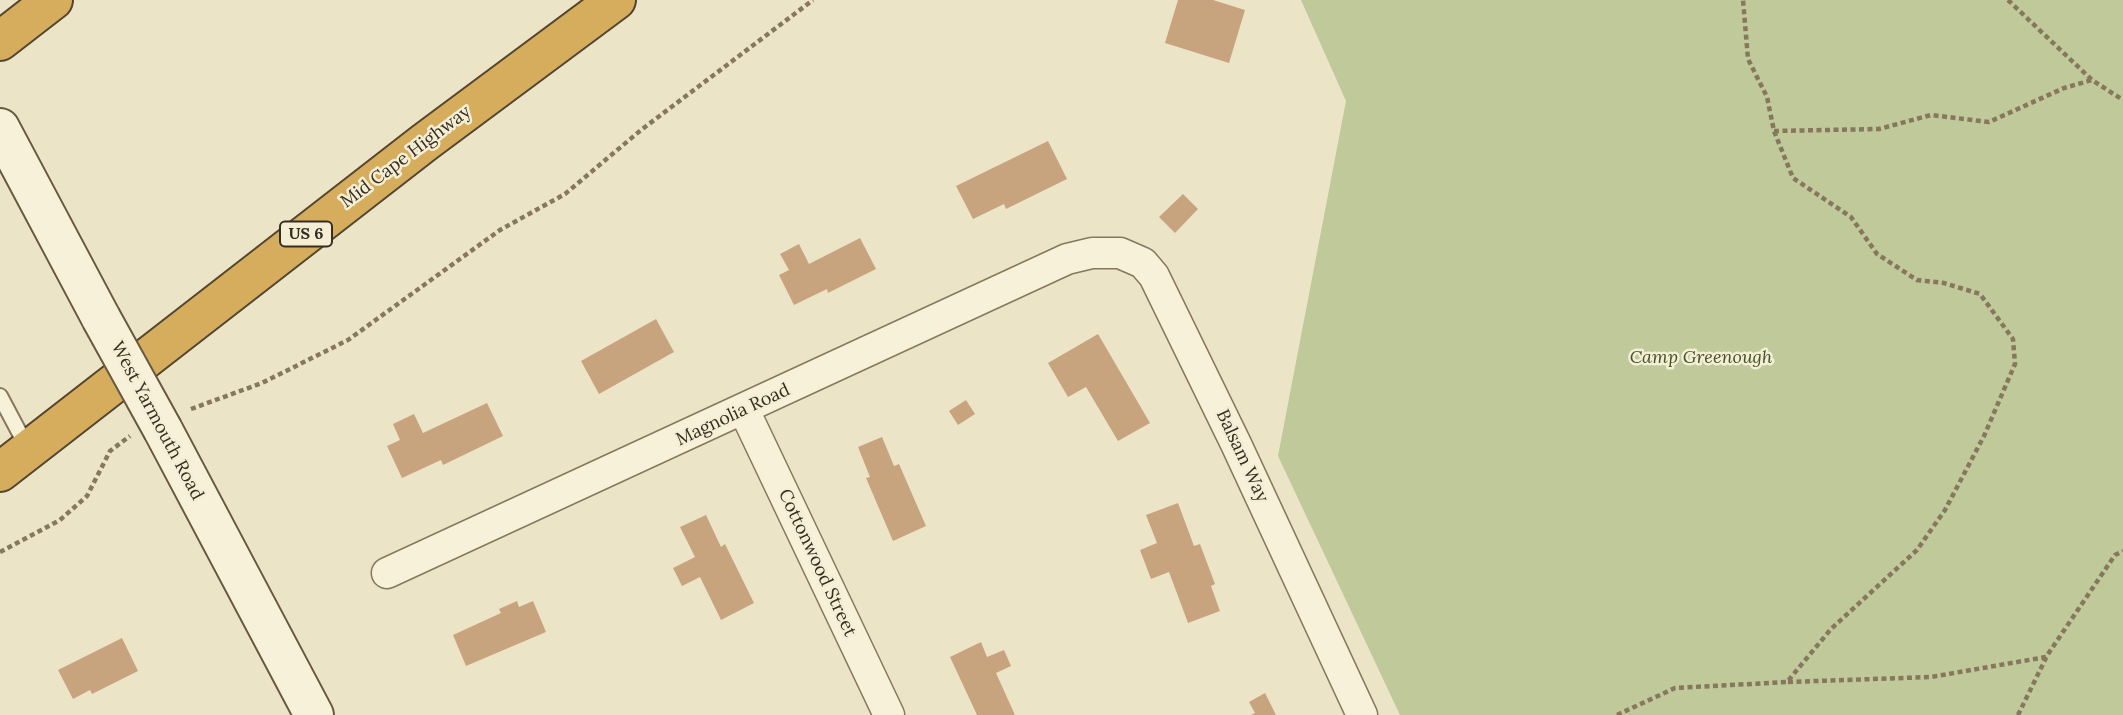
<!DOCTYPE html>
<html>
<head>
<meta charset="utf-8">
<style>
	body { margin:0 }
	canvas { display:block; background:#ece4c6 }
</style>
</head>
<body>
<canvas width="2123" height="715"></canvas>
<script>
const context = document.querySelector('canvas').getContext('2d');
context.lineJoin = 'round';
function fillPath(path, color) {
  context.fillStyle = color;
  context.fill(path, 'evenodd');
}
function toPath(rows) {
  const path = new Path2D();
  for (const r of rows) {
    path.moveTo(r[0], r[1]);
    for (let i = 2; i < r.length; i += 2) path.lineTo(r[i], r[i + 1]);
  }
  return path;
}
function stroke(path, color, width, dash) {
  context.strokeStyle = color;
  context.lineWidth = width;
  context.lineCap = dash ? 'butt' : 'round';
  context.setLineDash(dash || []);
  context.stroke(path);
}
function label(font, color, halo, rows, align = 'center') {
  context.font = font + ' Lora,serif';
  context.lineWidth = 5;
  context.setLineDash([]);
  context.textBaseline = 'middle';
  context.strokeStyle = halo;
  context.fillStyle = color;
  for (const [text, x, y, turn = 0] of rows) {
    context.save();
    context.translate(x, y);
    context.rotate((+turn || 0) * Math.PI / 180);
    context.textAlign = isNaN(turn) ? turn : align;
    if (halo) context.strokeText(text, 0, 0);
    context.fillText(text, 0, 0);
    context.restore();
  }
}
fillPath(toPath([
	[1301,0,2123,0,2123,715,1400,715,1278,456,1346,101]
]), '#bfc99a');
fillPath(toPath([
	[1178,0,1213,0,1245,10,1229,63,1165,43],
	[1048,141,1067,179,1006,209,1004,204,973,219,956,186],
	[1183,194,1198,209,1175,233,1159,217],
	[860,238,876,269,828,293,827,289,794,305,779,275,789,270,780,254,799,244,809,264],
	[656,319,674,352,599,394,581,361],
	[1098,334,1150,423,1118,441,1086,387,1068,397,1048,363],
	[966,400,975,414,958,425,949,411],
	[487,403,503,436,443,465,441,460,402,478,387,446,400,440,393,424,414,414,423,433],
	[882,437,894,466,899,464,926,526,893,541,866,478,870,477,858,447],
	[1178,503,1194,546,1200,544,1215,584,1211,586,1220,611,1188,623,1169,572,1151,579,1140,550,1157,543,1146,515],
	[706,515,721,547,725,544,754,603,721,620,700,577,682,586,673,568,695,557,680,527],
	[517,601,519,607,533,601,546,632,466,666,453,635,501,613,499,609],
	[122,638,138,671,92,694,90,690,73,699,58,670],
	[981,642,987,657,1004,650,1011,666,996,673,1015,715,977,715,950,657],
	[1265,693,1276,715,1251,715,1255,713,1249,702]
]), '#c8a47e');
const lane = toPath([
	[0,396,27,447]
]);
const street = toPath([
	[744,410,889,715],
	[387,573,1067,259,1092,253,1120,253,1143,263,1154,276,1236,444,1362,715]
]);
const secondary = toPath([
	[0,128,101,318],
	[163,430,314,715]
]);
const highway = toPath([
	[0,41,53,0],
	[0,472,425,142,616,0]
]);
stroke(lane, '#86775d', 18);
stroke(street, '#86775d', 33);
stroke(secondary, '#685840', 42);
stroke(highway, '#544530', 42);
stroke(toPath([
	[2008,0,2092,80,2123,100],
	[1774,131,1879,129,1931,115,1989,122,2064,88,2092,80],
	[191,409,262,383,348,340,500,230,565,194,641,130,813,0],
	[0,552,60,520,87,496,110,451,130,436],
	[1788,682,1931,677,2046,657,2115,555,2123,551],
	[1617,715,1675,688,1787,682,1831,629,1917,550,1945,510,1984,436,2015,364,2013,339,1980,294,1944,283,1917,280,1877,254,1851,217,1793,178,1774,131,1767,97,1748,59,1743,0],
	[2018,715,2046,658]
]), '#86775d', 4.5, [5, 3.5]);
stroke(lane, '#f7f1d9', 14);
stroke(street, '#f7f1d9', 30);
stroke(secondary, '#f7f1d9', 38);
stroke(highway, '#d6ad5c', 38);
const secondaryBridge = toPath([
	[101,318,163,430]
]);
stroke(secondaryBridge, '#685840', 42, []);
stroke(secondaryBridge, '#f7f1d9', 38);
for (const [x, y, w] of [
	[306,234,52]
]) {
  const box = new Path2D();
  box.roundRect(x - w / 2, y - 12.5, w, 25, 5);
  context.fillStyle = '#f4eed5';
  context.fill(box);
  stroke(box, '#372d20', 2);
}
label('bold 16px', '#372d20', null, [
	["US 6",306,234]
]);
label('18px', '#372d20', '#f4eed5', [
	["Mid Cape Highway",406,157,-37],
	["Magnolia Road",733,415,-25],
	["West Yarmouth Road",157,421,62],
	["Balsam Way",1242,456,65],
	["Cottonwood Street",817,563,65]
]);
label('italic 18px', '#435227', '#f4eed5', [
	["Camp Greenough",1701,358]
]);
</script>
</body>
</html>
